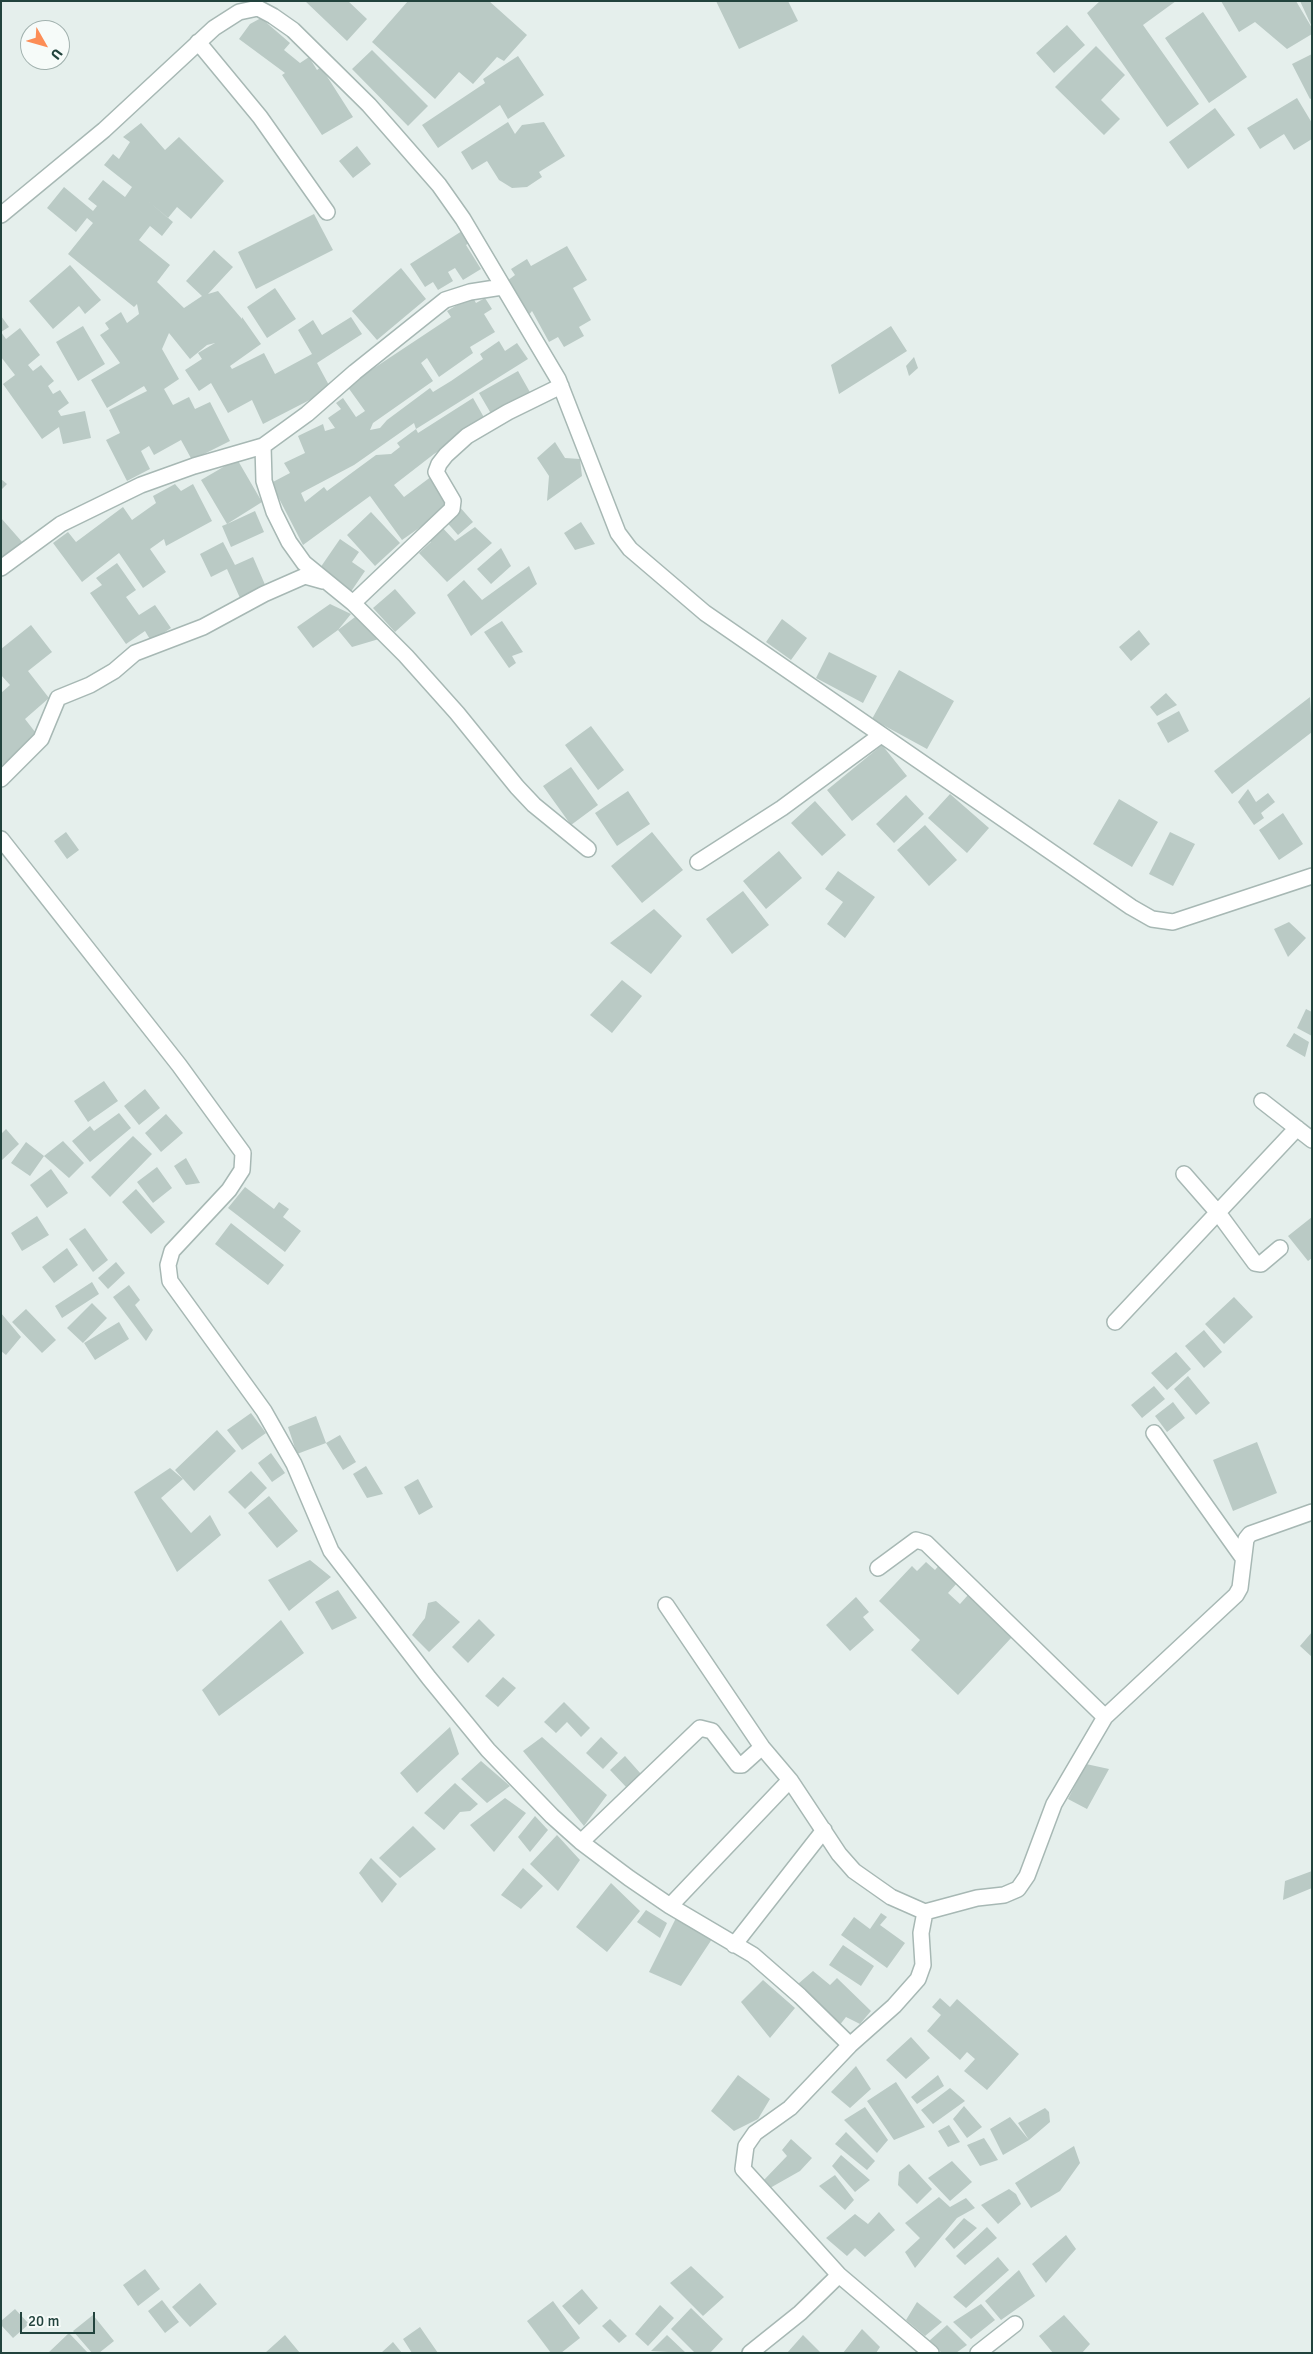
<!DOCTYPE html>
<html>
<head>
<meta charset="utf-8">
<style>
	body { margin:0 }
	#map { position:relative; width:1313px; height:2354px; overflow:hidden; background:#e5efec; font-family:Signika,sans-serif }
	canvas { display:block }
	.frame { position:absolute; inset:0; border:2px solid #22433d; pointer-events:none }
	.north { position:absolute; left:20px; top:20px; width:50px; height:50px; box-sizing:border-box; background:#f6fbf9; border:1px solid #a1b1ae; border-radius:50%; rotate:128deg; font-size:14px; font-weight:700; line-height:20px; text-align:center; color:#22433d }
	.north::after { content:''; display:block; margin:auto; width:18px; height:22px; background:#fc8d56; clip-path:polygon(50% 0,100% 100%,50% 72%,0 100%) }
	.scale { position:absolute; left:20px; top:2312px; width:75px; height:22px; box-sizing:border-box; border:2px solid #22433d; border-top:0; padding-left:6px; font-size:15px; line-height:18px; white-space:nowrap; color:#22433d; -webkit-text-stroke:4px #f6fbf9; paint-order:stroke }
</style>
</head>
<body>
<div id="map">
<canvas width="1313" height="2354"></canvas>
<div class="frame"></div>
<div class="north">U</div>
<div class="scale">20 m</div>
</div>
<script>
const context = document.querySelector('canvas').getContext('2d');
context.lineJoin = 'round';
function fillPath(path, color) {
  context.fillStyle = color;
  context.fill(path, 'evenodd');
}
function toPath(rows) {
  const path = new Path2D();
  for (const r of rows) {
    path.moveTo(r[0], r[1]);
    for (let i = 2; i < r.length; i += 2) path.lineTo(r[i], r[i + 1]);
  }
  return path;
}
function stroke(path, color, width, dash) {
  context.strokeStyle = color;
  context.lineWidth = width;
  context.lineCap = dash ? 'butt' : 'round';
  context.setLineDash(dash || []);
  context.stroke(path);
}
fillPath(toPath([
	[305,1,348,1,367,19,347,41],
	[408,1,489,1,527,35,504,61,497,57,473,84,459,72,435,99,372,42],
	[716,1,788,1,798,21,739,49],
	[1100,1,1176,1,1143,25,1199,104,1167,127,1087,13],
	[1221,1,1296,1,1312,28,1312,34,1287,49,1255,22,1239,32],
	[1300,1,1312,1,1312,27],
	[1203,12,1247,77,1209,103,1165,38],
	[261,18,290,43,284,50,300,63,309,57,317,70,321,67,353,117,322,135,282,75,285,73,239,39,250,24],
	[1067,25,1085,45,1054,73,1036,53],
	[1096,46,1125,75,1101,100,1120,119,1104,135,1055,87],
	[372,50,428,106,408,126,352,69],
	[1312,54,1312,98,1310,99,1292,64],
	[518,56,544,95,508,119,500,105,438,148,422,125,485,83,483,79],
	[1297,98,1312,123,1312,139,1294,150,1284,134,1260,149,1247,128],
	[1215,108,1235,135,1188,169,1169,142],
	[508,122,515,134,522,125,544,122,565,156,539,172,542,177,527,187,512,188,499,180,487,161,472,170,461,152],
	[141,123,165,150,179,137,224,181,191,219,177,207,168,218,148,201,173,222,162,236,150,226,139,240,170,265,157,282,184,308,202,296,186,281,214,250,233,267,208,294,218,291,242,319,242,317,261,344,230,366,232,369,264,353,275,374,312,354,298,330,313,320,322,335,351,317,362,334,317,363,331,389,263,424,252,400,228,413,211,383,199,391,185,370,202,359,198,353,215,343,207,345,190,359,169,333,162,349,179,379,164,389,173,405,189,397,195,409,210,402,230,441,192,460,181,440,154,455,149,446,141,451,150,469,127,481,106,440,120,433,109,410,147,391,144,386,107,408,91,380,120,363,100,335,109,329,105,323,121,312,127,323,139,314,137,304,134,307,68,254,93,223,87,218,76,232,47,208,64,187,93,211,97,206,88,199,103,180,125,197,132,187,104,165,113,154,119,159,130,142,123,137],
	[357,146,371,164,353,178,339,161],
	[314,214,333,250,256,289,238,252],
	[462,231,469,243,466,245,481,269,463,280,455,268,448,272,453,281,438,290,433,282,425,287,410,264],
	[567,246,587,280,573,288,591,320,579,327,584,336,564,347,558,337,549,342,532,311,528,316,507,281,515,275,511,269,527,259,531,266],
	[70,265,101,300,85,314,79,306,53,329,29,301],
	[401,268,426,299,377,340,352,311],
	[275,288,296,319,267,338,247,307],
	[472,296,476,303,485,298,492,309,484,314,495,332,470,347,473,353,439,377,427,358,421,363,433,381,373,423,370,430,380,428,387,420,430,388,433,392,451,381,483,359,480,354,499,341,505,351,517,343,528,359,416,429,414,423,354,465,301,493,305,502,324,487,327,491,376,455,391,454,400,447,397,443,416,429,418,433,473,398,486,421,434,454,394,485,404,497,432,476,452,505,402,540,370,496,303,545,271,483,290,473,284,463,305,453,298,436,323,424,325,431,335,428,328,418,341,409,336,403,343,398,356,417,365,411,347,386,451,317,447,311],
	[1,316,9,327,1,332],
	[83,326,105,364,78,381,56,342],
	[891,326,907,351,839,394,831,365],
	[20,328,40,355,28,365,33,371,41,365,54,381,48,386,53,394,60,390,69,403,58,411,61,416,85,411,91,438,63,444,59,427,42,439,3,384,15,375,1,357,1,332,6,339],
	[914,357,918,368,909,376,906,366],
	[518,371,531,394,493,417,479,393],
	[555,442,565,458,580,459,582,476,547,501,549,476,537,458],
	[237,459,262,502,227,524,255,511,264,532,231,547,222,526,227,524,201,480],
	[1,479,7,484,1,490],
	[175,484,181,491,193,484,212,521,166,546,164,539,150,549,166,572,143,588,119,553,82,582,53,543,68,532,76,542,123,507,132,520,156,503,153,496],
	[458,505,473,522,458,535,444,519],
	[371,512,400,543,375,566,347,535],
	[1,518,23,543,1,561],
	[581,522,595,544,575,550,564,533],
	[438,523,455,541,475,527,492,543,447,582,419,553,431,542,428,532],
	[340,539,359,552,352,562,365,571,350,593,318,571],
	[223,542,235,565,253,557,266,587,240,598,227,569,211,577,200,554],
	[501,548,511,566,491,584,477,569],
	[117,563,136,590,126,597,139,615,155,605,171,628,151,641,145,631,126,644,90,593,102,585,96,578],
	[529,566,537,584,471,636,447,595,464,580,482,600],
	[395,589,416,613,395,632,373,608],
	[330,604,351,614,338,630,313,648,297,627],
	[359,614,379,639,352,647,338,630],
	[782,619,807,638,791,660,766,642],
	[502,621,523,652,512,656,516,663,509,668,484,632],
	[31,625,52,652,28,671,49,698,25,719,39,737,1,766,1,693,10,685,1,675,1,649],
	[1139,630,1150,644,1131,661,1119,647],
	[829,652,877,676,863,703,816,678],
	[899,670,954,701,927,749,872,719],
	[1166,693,1177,705,1157,716,1150,707],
	[1310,697,1312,732,1232,794,1214,771],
	[1179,711,1189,731,1168,743,1157,723],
	[591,726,624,770,598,790,565,745],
	[882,745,907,776,852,821,827,790],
	[571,767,598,805,571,825,543,786],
	[1248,789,1256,802,1268,793,1275,802,1261,813,1264,818,1254,825,1238,802],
	[628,791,650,824,617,846,595,813],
	[950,794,989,828,967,853,928,818],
	[906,795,924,814,894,843,876,824],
	[1119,799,1158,822,1132,867,1093,844],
	[815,801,846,835,822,856,791,823],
	[1283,813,1303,844,1279,860,1259,830],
	[925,825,957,860,929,886,897,850],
	[66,832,79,850,67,859,54,841],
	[652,832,683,870,642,903,611,866],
	[1170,832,1195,844,1173,886,1149,874],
	[779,851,802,878,766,909,743,881],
	[838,871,875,897,845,938,827,924,843,902,825,889],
	[743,891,769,925,732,954,706,919],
	[654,909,682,936,651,974,610,943],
	[1289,922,1306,938,1288,957,1274,929],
	[622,980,642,996,612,1033,590,1015],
	[1306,1009,1312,1012,1312,1036,1297,1028],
	[1294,1033,1309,1042,1305,1057,1286,1046],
	[104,1081,118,1101,88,1122,74,1101],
	[145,1089,160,1108,139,1125,124,1106],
	[119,1113,131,1128,90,1162,72,1141,90,1126,94,1131],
	[166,1114,183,1133,161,1152,145,1133],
	[6,1129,19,1144,1,1161,1,1134],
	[133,1136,152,1154,110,1197,91,1177],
	[63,1141,84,1163,69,1178,44,1156],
	[26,1142,44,1156,30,1176,11,1163],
	[186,1158,200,1183,186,1185,174,1166],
	[157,1167,172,1188,153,1203,137,1182],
	[51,1169,68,1193,47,1208,30,1185],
	[245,1187,274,1209,279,1202,289,1209,283,1217,301,1231,285,1252,228,1208],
	[136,1189,165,1222,151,1234,122,1202],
	[37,1216,49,1235,22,1251,11,1233],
	[1312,1217,1312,1258,1308,1261,1288,1236],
	[231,1223,284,1265,268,1285,215,1244],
	[85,1228,108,1260,93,1272,69,1239],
	[67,1248,78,1265,54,1283,42,1267],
	[116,1262,125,1273,108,1289,98,1278],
	[92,1282,99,1294,62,1318,55,1306],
	[129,1285,140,1300,135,1305,153,1330,146,1341,113,1297],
	[1234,1297,1253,1317,1224,1344,1205,1324],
	[92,1303,107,1318,83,1343,67,1328],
	[26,1309,56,1340,42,1353,12,1322],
	[1,1313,21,1337,6,1355,1,1351],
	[119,1322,129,1339,95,1360,84,1343],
	[1204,1330,1222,1352,1204,1368,1185,1346],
	[1176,1352,1191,1369,1167,1390,1151,1373],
	[1188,1376,1210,1403,1196,1415,1174,1389],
	[1154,1386,1165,1399,1142,1418,1131,1405],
	[1173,1402,1185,1418,1167,1432,1155,1416],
	[251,1413,266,1433,242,1450,227,1430],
	[316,1416,326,1443,297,1454,288,1427],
	[217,1430,236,1451,194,1491,175,1470],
	[340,1435,356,1462,343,1470,326,1443],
	[1257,1442,1277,1493,1233,1511,1213,1460],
	[271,1453,285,1473,272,1482,258,1463],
	[366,1466,383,1494,367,1498,353,1474],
	[170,1468,183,1479,161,1498,191,1533,210,1515,221,1535,177,1572,134,1492],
	[251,1471,267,1488,245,1509,228,1492],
	[418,1479,433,1507,419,1515,404,1487],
	[269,1496,298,1531,277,1548,248,1513],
	[310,1560,331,1577,289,1611,268,1580],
	[926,1562,935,1570,940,1564,959,1581,948,1593,960,1604,968,1595,1012,1637,958,1695,911,1650,920,1640,879,1601,912,1566,917,1571],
	[338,1590,357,1618,332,1630,315,1602],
	[856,1597,869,1612,863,1617,874,1630,850,1651,826,1625],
	[436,1601,460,1622,429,1652,412,1635,425,1618,428,1603],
	[479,1619,495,1635,468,1663,452,1647],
	[281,1620,304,1653,219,1716,202,1690],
	[1312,1632,1312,1657,1300,1646],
	[503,1677,516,1688,498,1707,485,1696],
	[564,1702,590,1728,581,1737,567,1722,556,1733,544,1722],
	[450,1727,459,1754,417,1793,400,1773],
	[542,1737,607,1795,584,1826,523,1751],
	[601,1737,618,1753,603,1769,586,1753],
	[625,1756,641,1774,627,1788,610,1770],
	[481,1761,510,1786,487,1803,461,1779],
	[1086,1764,1109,1769,1087,1809,1068,1799],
	[455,1783,478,1804,470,1811,460,1812,444,1830,424,1813],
	[505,1798,526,1813,494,1852,470,1825],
	[535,1816,548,1830,530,1852,518,1837],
	[413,1826,436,1849,400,1878,379,1858],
	[557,1835,580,1860,558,1891,530,1864],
	[371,1858,397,1884,382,1903,359,1873],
	[523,1868,543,1886,521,1909,501,1895],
	[1312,1871,1312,1888,1283,1900,1285,1881],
	[611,1883,640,1911,607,1952,576,1927],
	[646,1910,667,1923,660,1938,637,1922],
	[881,1913,887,1917,880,1925,905,1943,887,1968,841,1935,854,1917,870,1929],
	[677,1916,712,1939,681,1986,649,1972],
	[843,1945,874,1966,861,1986,829,1965],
	[813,1971,830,1985,837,1978,871,2011,860,2024,846,2017,839,2026,798,1984],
	[763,1980,795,2008,770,2038,741,2002],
	[940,1998,950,2007,957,1999,1019,2054,987,2090,964,2071,975,2059,967,2052,960,2060,927,2031,941,2015,932,2007],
	[911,2037,930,2058,906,2079,886,2060],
	[856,2066,871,2089,850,2108,831,2092],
	[738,2075,770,2099,758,2119,734,2131,711,2111],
	[938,2075,944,2086,917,2104,911,2097],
	[896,2082,925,2127,894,2140,867,2101],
	[950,2088,965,2101,933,2124,921,2110],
	[964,2106,982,2127,967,2138,953,2119],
	[865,2107,888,2140,877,2153,844,2120],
	[1045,2108,1049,2112,1050,2122,1029,2140,1018,2123],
	[1010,2117,1029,2140,1003,2155,990,2129],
	[949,2125,960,2142,948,2147,938,2131],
	[846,2132,875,2161,867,2170,835,2144],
	[984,2138,998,2160,980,2166,967,2145],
	[791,2139,812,2158,800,2171,770,2188,763,2181,787,2156,782,2150],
	[1074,2146,1080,2163,1060,2191,1031,2208,1015,2183],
	[841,2155,870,2180,855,2192,832,2166],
	[952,2161,972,2182,950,2201,928,2178],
	[909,2164,932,2189,917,2204,898,2185,899,2172],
	[835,2175,854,2200,845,2210,819,2186],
	[1009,2189,1016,2194,1021,2204,998,2224,981,2205],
	[939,2197,950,2207,966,2198,975,2208,957,2218,915,2268,905,2252,920,2238,905,2223],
	[879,2212,895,2230,865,2257,855,2248,847,2256,826,2238,855,2214,868,2224],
	[964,2218,977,2228,954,2249,945,2239],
	[987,2227,997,2238,965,2265,956,2256],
	[1066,2235,1076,2249,1046,2283,1032,2264],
	[998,2257,1009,2270,966,2308,953,2297],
	[691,2266,724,2297,703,2316,670,2283],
	[145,2269,160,2289,138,2306,123,2285],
	[1019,2270,1035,2296,1001,2320,985,2301],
	[200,2283,217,2304,190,2327,172,2307],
	[582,2289,598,2308,579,2325,562,2306],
	[162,2300,179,2322,165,2333,148,2311],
	[553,2301,580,2338,561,2353,551,2353,527,2321],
	[917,2302,942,2322,925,2336,906,2320],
	[981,2304,995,2320,971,2339,953,2322],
	[660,2305,674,2318,648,2346,635,2334],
	[691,2308,723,2339,710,2353,695,2353,671,2329],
	[15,2309,29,2324,13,2338,1,2325,1,2321],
	[93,2315,114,2341,99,2353,92,2353,73,2331],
	[1064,2315,1090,2344,1082,2353,1053,2353,1039,2336],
	[610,2319,627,2336,619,2343,602,2326],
	[947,2325,967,2345,956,2353,942,2353,929,2341],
	[420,2327,438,2353,412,2353,403,2339],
	[862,2329,880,2347,876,2353,843,2353],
	[69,2333,88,2353,48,2353],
	[285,2335,300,2353,265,2353],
	[667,2335,686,2353,651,2351],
	[803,2335,821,2353,787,2353],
	[393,2342,402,2353,381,2353]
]), '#bacac5');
const minor = toPath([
	[198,42,260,117,327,212],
	[1,215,104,130,214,28,239,12,258,8,273,16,293,30,369,105,439,185,463,219,558,379,618,533,630,549,705,613,1131,907,1152,919,1173,922,1312,876],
	[502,287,470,292,445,300,355,372,307,414,263,446,264,481,274,512,289,542,304,563,353,603,406,656,457,713,517,787,534,805,588,849],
	[1,568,61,524,141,485,194,466,263,446],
	[353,603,452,509,453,501,436,472,439,464,446,455,467,436,508,412,561,386],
	[1,779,41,739,58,698,90,685,114,671,135,653,203,627,264,594,305,576,323,581],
	[1,839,179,1065,243,1153,242,1170,229,1190,172,1251,168,1265,170,1281,264,1411,294,1464,331,1551,429,1678,488,1750,552,1816,581,1842,629,1878,670,1906,753,1955,800,1996,850,2045],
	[698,862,782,808,881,735],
	[1262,1101,1312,1140],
	[1184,1174,1219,1214,1255,1263,1261,1264,1280,1248],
	[1115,1322,1297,1128],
	[1154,1433,1243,1558],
	[878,1568,916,1540,926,1543,1105,1717],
	[666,1605,762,1747,790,1780,839,1854,854,1871,891,1897,925,1912],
	[581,1842,700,1728,712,1731,738,1765,742,1765,762,1747],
	[670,1906,790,1780],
	[734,1945,824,1830],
	[750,2353,800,2313,839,2275],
	[931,2353,839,2275,743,2169,746,2146,755,2133,790,2108,850,2045,894,2006,918,1979,923,1965,921,1933,925,1912,977,1898,1004,1895,1018,1889,1027,1876,1054,1804,1105,1717,1236,1595,1240,1588,1246,1539,1250,1534,1312,1512],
	[978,2353,1015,2324]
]);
stroke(minor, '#a7b8b4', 18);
stroke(minor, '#fff', 15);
</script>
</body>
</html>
